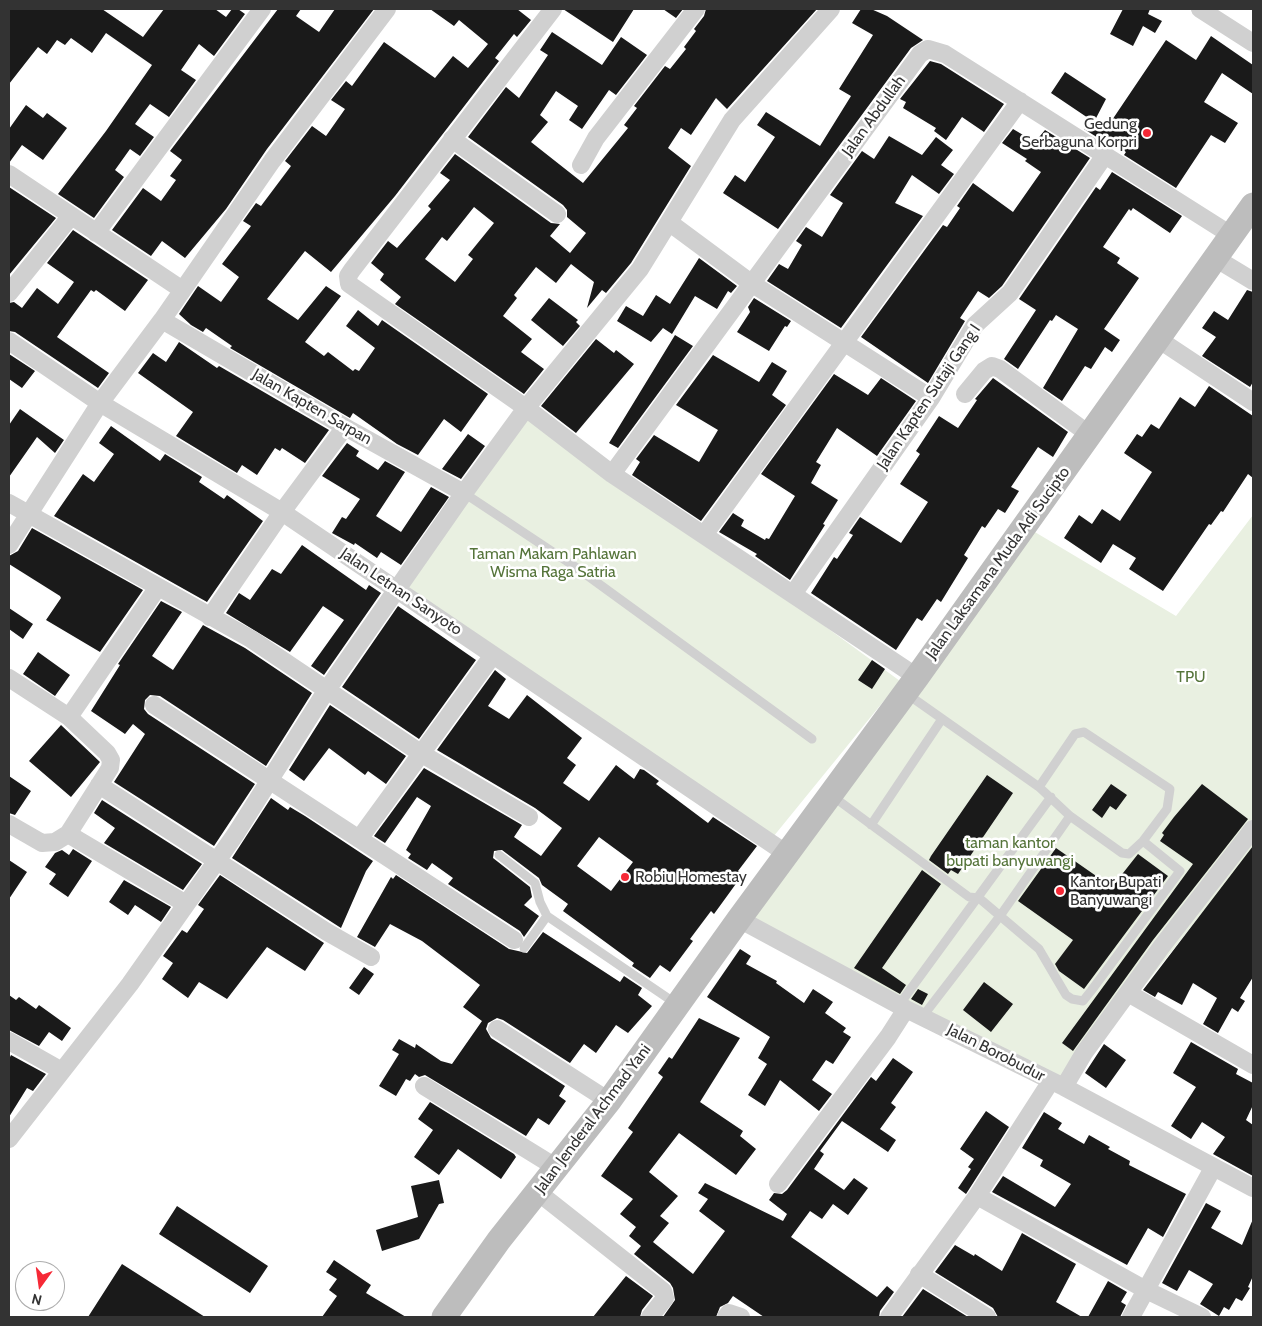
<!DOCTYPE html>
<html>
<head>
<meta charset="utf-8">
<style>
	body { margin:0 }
	#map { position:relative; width:1262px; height:1326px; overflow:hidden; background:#fff; font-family:Cabin,sans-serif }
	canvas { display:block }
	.frame { position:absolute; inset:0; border:10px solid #333; pointer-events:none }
	.north { position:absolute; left:15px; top:1261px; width:50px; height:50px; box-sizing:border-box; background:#fff; border:1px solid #adadad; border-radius:50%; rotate:194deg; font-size:14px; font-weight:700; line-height:20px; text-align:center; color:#333 }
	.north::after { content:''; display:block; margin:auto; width:18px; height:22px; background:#f62936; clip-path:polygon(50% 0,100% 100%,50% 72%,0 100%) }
</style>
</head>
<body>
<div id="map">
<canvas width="1262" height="1326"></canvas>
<div class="frame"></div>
<div class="north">N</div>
</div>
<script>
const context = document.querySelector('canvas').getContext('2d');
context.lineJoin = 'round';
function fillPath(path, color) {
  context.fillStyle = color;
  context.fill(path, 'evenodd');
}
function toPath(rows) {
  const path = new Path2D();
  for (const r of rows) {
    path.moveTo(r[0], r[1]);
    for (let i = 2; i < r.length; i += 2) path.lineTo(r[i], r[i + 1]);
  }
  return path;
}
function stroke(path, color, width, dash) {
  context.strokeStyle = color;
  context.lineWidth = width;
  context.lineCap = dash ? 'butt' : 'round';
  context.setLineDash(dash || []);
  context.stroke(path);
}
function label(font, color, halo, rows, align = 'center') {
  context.font = font + ' Cabin,sans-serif';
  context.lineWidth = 5;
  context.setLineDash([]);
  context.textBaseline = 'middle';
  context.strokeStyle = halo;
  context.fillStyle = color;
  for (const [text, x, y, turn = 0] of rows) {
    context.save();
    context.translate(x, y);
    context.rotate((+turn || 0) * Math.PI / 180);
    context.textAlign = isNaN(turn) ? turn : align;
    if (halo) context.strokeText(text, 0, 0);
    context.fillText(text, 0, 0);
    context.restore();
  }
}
fillPath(toPath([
	[526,408,900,681,769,842,397,588],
	[1253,515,1253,849,1064,1087,739,919,1018,522,1176,616]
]), '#e9f0e1');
fillPath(toPath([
	[9,9,102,9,143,37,164,9,215,9,226,17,232,9,238,9,245,14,214,56,199,44,181,70,196,80,169,117,150,104,135,124,154,137,140,156,130,149,115,170,124,177,94,218,58,194,106,131,152,65,106,33,92,53,71,38,65,45,57,40,47,54,38,47,9,84],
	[278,9,301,9,296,16,319,32,335,9,374,9,267,149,226,209,185,258,162,241,151,256,112,230,143,188,161,201,176,180,170,176,182,160,170,151],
	[430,9,517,9,531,20,517,37,514,34,495,58,499,61,395,196,331,272,305,251,267,299,298,320,326,286,341,296,305,342,324,356,328,352,353,371,355,369,359,371,375,348,346,326,358,310,378,326,382,320,488,394,461,432,444,419,418,455,397,444,353,413,350,418,230,348,232,346,206,328,203,332,191,325,179,314,198,286,221,302,239,277,222,264,251,226,243,221,256,203,261,206,291,166,285,161,312,126,326,136,345,109,331,100,346,81,352,86,384,42,435,78,453,56,468,68,488,44,459,20,454,26],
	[563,9,634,9,613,42],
	[663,9,683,9,676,18],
	[706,9,817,9,727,109,716,98,691,135,681,128,668,148,691,166,631,263,606,293,602,290,587,308,594,282,571,264,556,283,536,267,514,295,517,298,503,316,532,339,521,352,544,369,524,394,395,304,401,297,380,280,384,274,371,263,388,241,397,248,431,209,428,206,450,180,440,173,455,154,551,223,560,224,550,236,570,253,586,233,567,217,567,210,563,205,468,137,506,87,519,98,548,55,540,50,552,32,602,65,621,37,647,55,616,95,609,90,582,129,569,120,578,106,556,91,540,115,548,122,531,142,583,183,628,128,624,125,637,108,634,106,665,66,670,69,686,49,684,47,696,31,694,29,704,16],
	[474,207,494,223,468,255,473,259,455,282,425,259,442,237,447,241],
	[861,9,871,9,887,16,923,40,911,48,778,229,723,193,735,175,745,182,775,137,757,125,766,112,820,146,851,96,839,89,873,35,852,23],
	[1123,9,1150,9,1148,14,1162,21,1155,33,1143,26,1133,46,1110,34],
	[1211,36,1253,65,1253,94,1222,73,1204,102,1238,123,1225,143,1211,135,1176,188,1124,155,1126,152,1105,138,1103,141,1084,129,1091,120,1106,129,1166,40,1196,60],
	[930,61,941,64,1004,104,984,132,962,117,946,140,934,131,936,128,903,108,906,102,900,99],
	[1065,72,1106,99,1094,122,1051,93],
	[26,105,43,118,47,113,67,128,43,160,22,145,9,163,9,129],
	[1013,129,1035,142,1045,130,1090,158,1002,286,989,298,978,291,960,318,965,321,928,383,861,337,943,225,947,227,960,208,957,206,973,183,1013,212,1041,172,1025,161,1027,159,1002,143],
	[889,136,922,155,936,137,953,150,941,165,954,174,939,194,912,175,895,203,923,216,841,328,767,281,779,264,788,269,802,245,796,241,806,227,822,237,843,203,830,195,862,151,874,159],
	[1112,172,1182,216,1170,233,1133,208,1131,211,1129,209,1103,247,1120,258,1117,263,1139,278,1104,329,1120,340,1112,352,1105,347,1091,369,1085,366,1062,401,1043,388,1078,329,1056,315,1052,321,1050,320,1018,369,1004,359,1036,310,1019,299,1096,187,1100,190],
	[9,187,56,218,9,275],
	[73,230,148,280,125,311,96,290,94,292,91,290,57,337,109,373,98,388,15,332,9,331,9,303,14,302,22,308,37,288,58,304,74,282,47,263],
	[699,258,737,286,731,293,728,291,717,309,695,296,672,334,663,328,651,342,617,321,626,306,643,316,656,295,670,304],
	[1247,290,1253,292,1253,382,1250,387,1202,356,1216,337,1202,328,1214,311,1228,320],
	[549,298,578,320,576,322,580,326,563,346,531,320],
	[754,298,791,321,787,327,785,326,769,351,737,332,750,312,748,307],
	[675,335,693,346,618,448,609,443],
	[596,339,614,353,616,350,634,364,576,433,541,406],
	[179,342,217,368,219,366,329,430,305,463,282,448,280,451,275,448,257,475,242,465,237,473,176,436,193,412,138,373,153,353,166,362],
	[9,354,35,371,22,388,9,379],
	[713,355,759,382,772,362,787,371,772,395,786,405,701,521,632,475,640,462,636,459,654,435,699,462,718,430,676,405],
	[834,374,868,395,881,378,916,401,877,456,837,428,816,462,821,465,811,483,838,500,823,524,825,525,790,580,755,556,757,554,719,532,733,513,744,520,741,526,765,540,766,538,769,539,795,496,761,474],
	[993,378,1068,432,1053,457,1038,447,1011,487,1019,491,1005,513,998,509,985,528,982,526,964,555,968,558,941,602,937,599,922,621,917,618,896,650,811,593,834,557,837,559,853,535,849,533,860,517,901,543,928,502,900,484,920,454,916,451,939,416,958,428,977,400,975,399],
	[1209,386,1253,416,1253,478,1248,474,1223,512,1221,511,1211,525,1209,524,1163,591,1129,569,1136,558,1113,544,1101,563,1064,538,1079,515,1092,524,1102,509,1120,521,1152,472,1124,453,1137,434,1142,437,1151,424,1159,429,1180,397,1195,407],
	[20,409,64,440,55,453,37,437,9,477,9,425],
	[111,426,160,461,165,454,202,477,199,482,224,499,227,495,263,521,207,602,54,516,83,474,94,482,114,454,99,443],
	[468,434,485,446,461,479,442,469],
	[347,443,359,451,356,456,378,470,385,461,405,472,376,516,401,532,431,487,449,497,401,565,381,552,377,558,355,543,354,545,332,533,342,517,346,519,360,499,322,476],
	[32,528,143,590,100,652,46,620,61,598,60,596,9,564,9,556,18,551],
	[302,545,366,590,369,585,381,593,324,675,311,666,344,620,323,606,290,652,226,613,239,593,250,600,272,569,281,574],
	[161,601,182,612,152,656,173,670,203,625,245,648,312,693,266,766,160,696,150,695,145,700,144,709,148,714,255,784,214,846,114,782,145,734,133,724,125,734,91,711,120,665,118,664],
	[398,606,476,660,419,739,342,687],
	[9,608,33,624,23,639,9,629],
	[38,652,70,675,55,696,23,674],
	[872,660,885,669,872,689,858,680],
	[495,670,506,679,488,706,509,719,527,695,582,738,567,758,576,765,563,783,589,801,616,765,634,779,640,769,644,770,659,781,656,784,708,823,713,817,757,846,738,871,743,874,730,892,714,914,711,911,690,939,693,941,670,972,660,965,650,978,632,966,634,963,563,911,568,904,542,885,539,878,502,850,494,851,493,858,530,887,532,897,524,905,539,916,524,937,520,931,448,884,453,878,432,863,427,870,408,858,411,854,406,850,431,806,417,797,385,843,374,836,424,768,522,825,514,837,541,856,562,828,535,808,437,750],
	[599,837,633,862,611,891,577,866],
	[330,705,406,756,386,784,368,771,365,775,329,748,304,781,289,770],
	[61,725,100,762,71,797,29,761],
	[987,775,1013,793,958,874,951,870,948,874,929,860,931,856],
	[9,776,31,791,15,815,9,813],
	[1111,784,1127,795,1116,810,1110,806,1102,818,1092,810],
	[1202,784,1248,819,1153,940,1073,1051,1062,1043,1193,864,1160,841,1164,835,1162,833,1174,817],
	[271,798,288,810,290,807,305,816,373,861,366,871,341,928,232,858],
	[102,800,202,864,183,890,104,843,115,828,94,813],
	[1253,846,1253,977,1240,998,1245,1001,1238,1012,1232,1008,1218,1033,1203,1024,1217,998,1193,983,1182,1005,1158,992,1155,997,1143,990],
	[1056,848,1112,887,1138,854,1168,876,1084,989,1059,971,1055,964,1073,940,1018,901],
	[73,849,92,861,68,897,49,884,56,874,45,867,55,853,62,850,69,855],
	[9,860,27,872,9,899],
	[922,870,941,884,882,968,906,985,900,994,854,968],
	[220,875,324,943,305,971,267,947,227,999,199,982,188,998,162,979,173,963,163,956,182,930,187,933,204,909,198,905],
	[396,875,509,949,527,953,543,932,620,982,624,976,642,988,638,995,652,1006,628,1033,616,1025,596,1053,584,1044,570,1063,503,1020,497,1018,488,1023,486,1029,491,1038,565,1086,559,1096,566,1101,549,1125,538,1118,526,1136,425,1075,419,1077,415,1074,410,1081,406,1079,396,1096,379,1086,399,1054,392,1050,399,1039,415,1048,416,1044,441,1061,452,1064,482,1021,463,1007,480,985,422,941,390,924,375,947,357,937,391,877,393,879],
	[124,880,171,907,161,922,135,905,128,915,109,902],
	[740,949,751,956,746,964,777,981,776,983,804,1003,813,989,833,1002,825,1013,846,1028,843,1032,851,1037,833,1064,826,1060,812,1080,832,1094,819,1111,780,1080,765,1106,748,1095,767,1064,758,1058,770,1037,707,997],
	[364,967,374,974,359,995,349,988],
	[984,982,1013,1004,991,1032,963,1010],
	[918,989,928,994,922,1005,911,999],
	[9,995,16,1000,19,997,36,1009,39,1005,71,1028,62,1041,49,1032,39,1046,9,1030],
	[699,1018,740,1038,700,1102,743,1131,740,1136,756,1149,736,1175,679,1133,649,1172,678,1196,660,1216,669,1223,653,1242,693,1274,725,1231,699,1211,708,1199,698,1193,705,1183,783,1221,787,1214,769,1200,774,1193,782,1194,787,1190,871,1077,876,1081,893,1058,913,1072,891,1103,896,1107,880,1129,896,1140,888,1152,842,1121,820,1151,824,1154,814,1169,844,1190,854,1178,868,1188,848,1215,833,1204,822,1219,810,1211,791,1237,877,1297,887,1286,894,1292,880,1311,879,1317,764,1317,733,1296,728,1303,720,1307,716,1317,663,1317,675,1300,673,1288,670,1283,634,1254,641,1246,629,1236,636,1227,620,1214,633,1199,601,1176,633,1132,628,1128,663,1077,658,1073,669,1057,672,1059],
	[1191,1042,1238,1069,1236,1074,1253,1083,1253,1105,1246,1120,1253,1125,1253,1176,1213,1154,1225,1137,1202,1122,1191,1139,1171,1126,1196,1087,1173,1073],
	[1104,1044,1126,1060,1106,1088,1085,1073],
	[11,1055,46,1074,33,1091,27,1088,9,1117,9,1059],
	[430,1102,514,1154,516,1157,501,1179,458,1149,439,1175,414,1157,433,1130,418,1119],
	[986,1111,1009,1127,966,1194,958,1188,971,1169,968,1167,974,1159,960,1149],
	[1044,1112,1062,1123,1058,1129,1084,1144,1089,1135,1110,1147,1108,1149,1130,1161,1129,1165,1186,1194,1163,1237,1148,1228,1127,1265,992,1192,1003,1176,1055,1207,1071,1184,1040,1166,1043,1160,1022,1148],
	[439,1180,444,1203,439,1204,419,1239,382,1251,376,1230,418,1217,411,1186],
	[1206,1203,1221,1211,1211,1228,1242,1245,1253,1219,1253,1276,1248,1287,1250,1288,1242,1301,1236,1298,1229,1310,1224,1307,1219,1316,1200,1304,1213,1284,1189,1270,1177,1291,1162,1283],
	[177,1206,268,1266,250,1293,159,1234],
	[1022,1233,1076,1264,1056,1302,1082,1317,998,1317,993,1308,935,1272,955,1245,974,1256,975,1254,1002,1271],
	[334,1260,371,1285,366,1293,406,1317,322,1317,337,1296,329,1290,337,1279,326,1272],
	[122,1264,205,1317,88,1317],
	[626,1276,653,1296,642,1310,640,1317,593,1317],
	[1108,1281,1127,1292,1121,1302,1126,1305,1120,1317,1088,1317],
	[923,1289,968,1317,902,1317]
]), '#1a1a1a');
stroke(toPath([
	[464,493,577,568,812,739],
	[1039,787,1075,734,1084,732,1170,789,1167,809,1143,841],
	[831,795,969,897,979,898,1039,949,1066,995,1072,999,1083,1001,1091,991,1180,871,1143,841,1129,854,1122,853,1070,816,1039,787,907,694],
	[871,825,942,719],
	[499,855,535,883,540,902,547,916,675,1003],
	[524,948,547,916],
	[899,1005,1051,797],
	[923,1016,1000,916,1070,816]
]), '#d0d0d0', 9);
stroke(toPath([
	[553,9,352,270,348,276,349,284,526,408,612,474,917,677],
	[1200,9,1253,43],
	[452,139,557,214],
	[581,165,596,138,696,9],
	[9,174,181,289],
	[670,223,751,283,931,398],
	[96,233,262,9],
	[1215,258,1253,281],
	[9,293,71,216],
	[162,320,345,427,464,493],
	[1158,339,1253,402],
	[9,341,100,403,282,512,787,854],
	[965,394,984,371,992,366,1000,369,1090,435],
	[612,474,920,54,928,49,945,54,1231,235],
	[9,503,251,639,422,754,529,817],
	[704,535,1020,101],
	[9,545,100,403,162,320,272,161,387,9],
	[793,594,931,398,975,325,1010,293,1105,155],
	[210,617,282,512,345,427],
	[9,678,69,717,158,587],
	[154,705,514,940],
	[99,785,327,932,371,957],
	[9,824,42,843,55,842,68,834,110,768,111,760,107,753,69,717],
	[68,834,186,904],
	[359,839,493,655],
	[739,919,906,1009,1064,1087,1253,1188],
	[1128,993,1253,1065],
	[497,1029,609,1101],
	[9,1041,62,1071],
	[424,1086,557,1168],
	[1064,1087,1084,1053,1162,946,1253,829],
	[9,1139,130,984,235,835,326,691,464,493,526,408,640,269,732,120,831,9],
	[778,1184,888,1037,906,1009],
	[539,1193,663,1291,665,1298,650,1317],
	[977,1196,1146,1290,1202,1317],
	[919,1274,987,1317],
	[726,1317,729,1313,741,1317],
	[889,1317,977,1196,1051,1081],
	[1131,1317,1213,1168]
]), '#d0d0d0', 18);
stroke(toPath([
	[444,1317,499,1240,609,1101,739,919,917,677,1253,205]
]), '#bdbdbd', 25);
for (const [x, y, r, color] of [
	[1147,133,5,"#f62936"],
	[625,877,5,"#f62936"],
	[1060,891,5,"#f62936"]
]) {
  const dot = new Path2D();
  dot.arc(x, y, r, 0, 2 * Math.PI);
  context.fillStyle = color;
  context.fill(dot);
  stroke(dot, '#fff', 2);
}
label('16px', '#333', '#fff', [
	["Jalan Abdullah",874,116,-54],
	["Jalan Kapten Sutaji Gang I",929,397,-56],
	["Jalan Kapten Sarpan",312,407,30],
	["Jalan Laksamana Muda Adi Sucipto",998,563,-54],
	["Jalan Letnan Sanyoto",401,592,34],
	["Jalan Borobudur",996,1053,27],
	["Jalan Jenderal Achmad Yani",593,1119,-53]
]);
label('16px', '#333', '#fff', [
	["Gedung",1137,124,"right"],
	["Serbaguna Korpri",1137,142,"right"],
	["Robiu Homestay",635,877],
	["Kantor Bupati",1070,882],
	["Banyuwangi",1070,900]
], 'left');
label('16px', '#55743a', '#fff', [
	["Taman Makam Pahlawan",553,554],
	["Wisma Raga Satria",553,572],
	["TPU",1191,677],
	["taman kantor",1010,843],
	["bupati banyuwangi",1010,861]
]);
</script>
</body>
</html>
